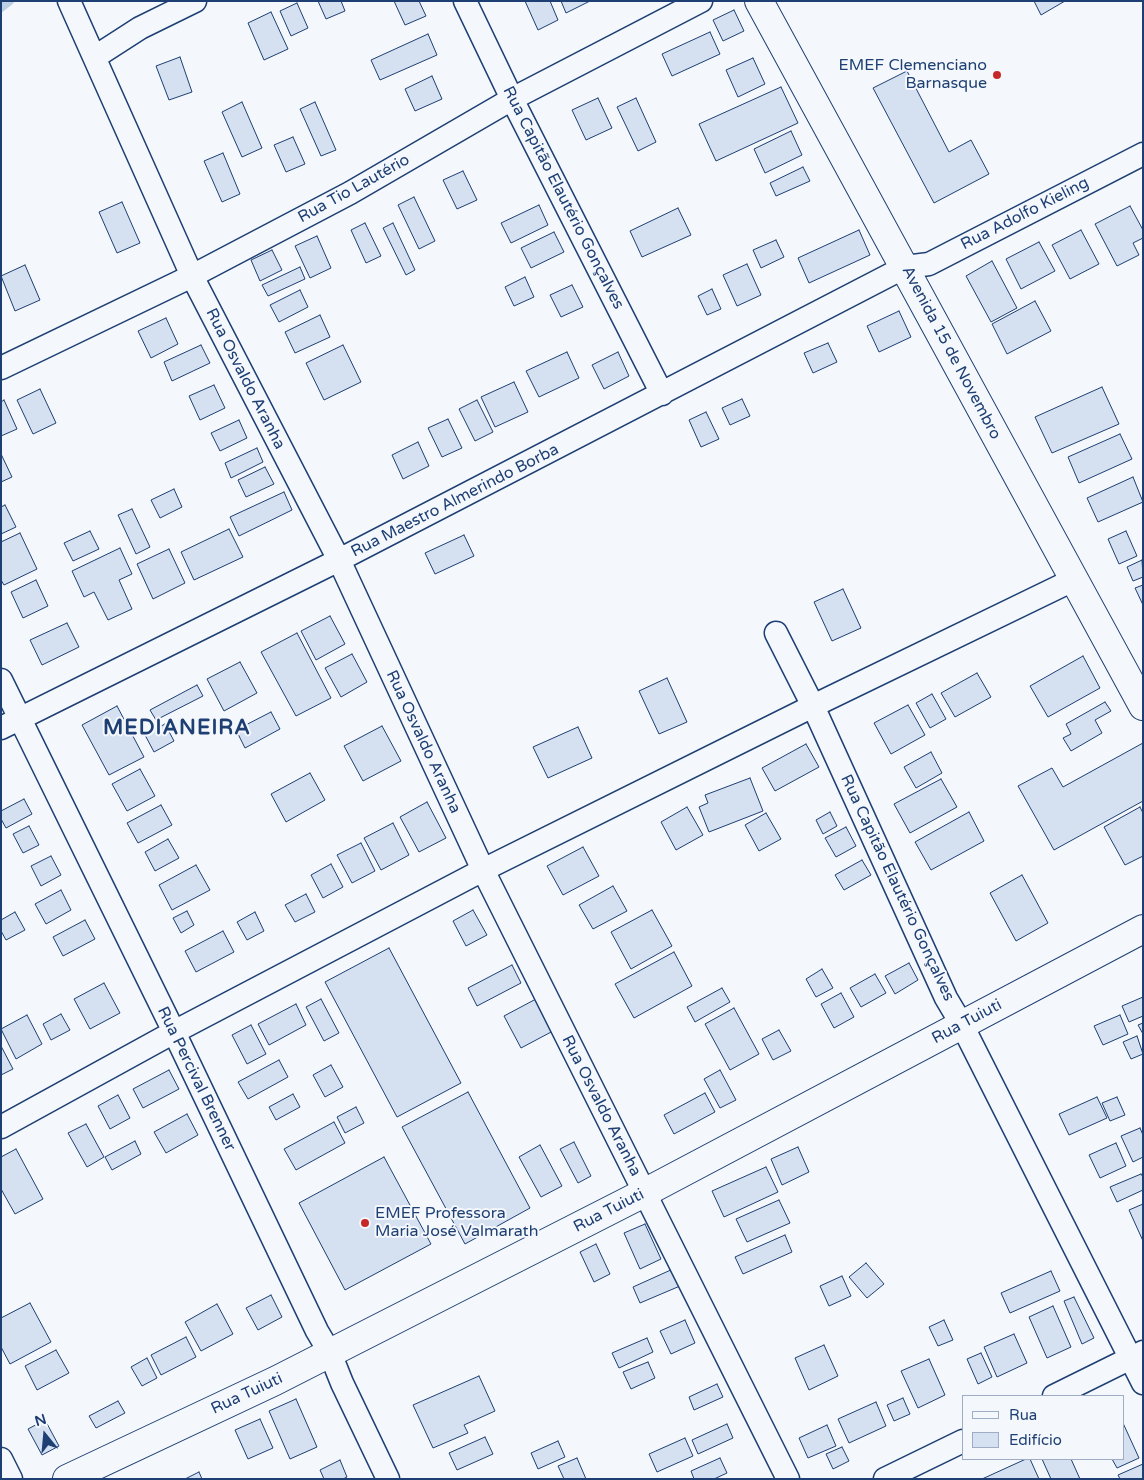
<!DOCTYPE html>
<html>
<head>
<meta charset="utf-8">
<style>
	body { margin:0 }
	#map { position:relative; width:1144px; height:1480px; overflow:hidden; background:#f4f7fb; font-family:"Varela Round",sans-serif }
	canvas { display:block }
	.frame { position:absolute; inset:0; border:2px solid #1d3f73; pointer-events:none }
	.legend { position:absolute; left:962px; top:1395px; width:162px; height:65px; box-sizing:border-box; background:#f4f7fb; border:1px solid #9eadc5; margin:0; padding:6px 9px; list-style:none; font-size:15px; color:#1d3f73 }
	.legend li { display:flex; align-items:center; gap:10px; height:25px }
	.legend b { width:25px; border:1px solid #9eadc5 }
	.north { position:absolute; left:20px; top:1410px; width:50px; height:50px; -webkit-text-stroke:4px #f4f7fb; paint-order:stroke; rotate:343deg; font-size:14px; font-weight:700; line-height:20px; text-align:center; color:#1d3f73 }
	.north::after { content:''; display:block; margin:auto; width:18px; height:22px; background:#1d3f73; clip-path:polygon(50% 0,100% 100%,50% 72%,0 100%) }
</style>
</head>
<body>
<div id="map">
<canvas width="1144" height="1480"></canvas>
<div class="frame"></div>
<ul class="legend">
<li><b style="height:6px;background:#f4f7fb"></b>Rua</li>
<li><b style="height:14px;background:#d5e0f0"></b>Edifício</li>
</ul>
<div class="north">N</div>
</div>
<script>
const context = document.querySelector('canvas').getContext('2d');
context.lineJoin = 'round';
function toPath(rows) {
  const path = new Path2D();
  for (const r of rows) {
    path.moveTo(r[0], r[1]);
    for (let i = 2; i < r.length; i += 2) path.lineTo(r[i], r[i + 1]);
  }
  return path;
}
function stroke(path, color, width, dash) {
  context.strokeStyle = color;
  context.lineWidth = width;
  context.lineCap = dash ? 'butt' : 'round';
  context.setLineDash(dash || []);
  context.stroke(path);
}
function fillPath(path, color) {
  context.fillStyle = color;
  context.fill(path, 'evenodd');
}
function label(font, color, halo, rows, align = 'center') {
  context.font = font + ' "Varela Round",sans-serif';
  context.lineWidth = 4;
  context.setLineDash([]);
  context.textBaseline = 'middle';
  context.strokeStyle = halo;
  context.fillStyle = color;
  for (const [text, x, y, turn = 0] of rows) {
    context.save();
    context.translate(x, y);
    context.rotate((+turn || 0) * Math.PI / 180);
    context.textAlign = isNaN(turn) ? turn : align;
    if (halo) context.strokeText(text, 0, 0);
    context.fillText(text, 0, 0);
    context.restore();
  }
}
stroke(toPath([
	[1,8,10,1]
]), '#bed0e5', 8);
const building = toPath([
	[318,1,341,1,345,11,326,19,318,1],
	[394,1,419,1,426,16,405,25,394,1],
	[525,1,550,1,558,20,538,30,525,1],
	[561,1,590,1,566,13,561,1],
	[1034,1,1065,1,1041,15,1034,1],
	[297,3,308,28,291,36,280,11,297,3],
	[734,10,744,31,723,41,713,20,734,10],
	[271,12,288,49,264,60,248,23,271,12],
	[710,32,720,54,672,76,662,54,710,32],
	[428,34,437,55,380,80,371,60,428,34],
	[180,57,192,92,169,100,156,66,180,57],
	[753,58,765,84,738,97,726,70,753,58],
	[907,71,949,152,971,140,989,174,934,203,873,88,907,71],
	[432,76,442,99,415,111,405,89,432,76],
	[781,87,798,123,716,161,699,124,781,87],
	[598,98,612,128,586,140,572,110,598,98],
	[636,98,656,142,638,151,617,107,636,98],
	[242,102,262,148,242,157,222,112,242,102],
	[315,102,336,150,321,156,300,109,315,102],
	[791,131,802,155,765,173,754,149,791,131],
	[293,137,305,164,286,172,274,145,293,137],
	[223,153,240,194,222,202,204,161,223,153],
	[803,167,810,181,776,196,770,183,803,167],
	[463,171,477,200,457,209,443,180,463,171],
	[414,197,435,241,419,249,398,205,414,197],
	[122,202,140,243,117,253,99,212,122,202],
	[539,205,548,225,511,243,501,223,539,205],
	[1130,206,1143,230,1143,238,1133,243,1139,255,1117,266,1095,224,1130,206],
	[678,208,691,235,642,257,630,231,678,208],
	[365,223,381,256,366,263,351,230,365,223],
	[393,223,415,270,406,275,383,228,393,223],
	[859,230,870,255,809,283,798,258,859,230],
	[1081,230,1099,264,1070,279,1052,245,1081,230],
	[554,232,564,252,531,268,521,248,554,232],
	[317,236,331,268,310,278,295,246,317,236],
	[776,240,784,257,761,268,753,250,776,240],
	[1039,242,1055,271,1021,289,1006,259,1039,242],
	[272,250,282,270,260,281,251,260,272,250],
	[992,261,1017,308,991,322,966,276,992,261],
	[747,264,761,295,737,306,723,275,747,264],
	[25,265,40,300,15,311,1,276,25,265],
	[300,267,305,279,268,296,262,285,300,267],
	[525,277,534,297,514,306,505,287,525,277],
	[572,285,583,307,561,317,550,295,572,285],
	[712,289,721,309,707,315,698,296,712,289],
	[300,290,308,307,279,322,270,305,300,290],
	[1035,301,1051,331,1007,354,992,324,1035,301],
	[899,311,911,337,879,352,867,326,899,311],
	[320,315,330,337,295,353,285,332,320,315],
	[166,318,178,344,151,358,138,331,166,318],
	[828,343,837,362,813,373,804,353,828,343],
	[201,345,210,363,172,381,164,362,201,345],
	[343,345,361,382,324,400,306,363,343,345],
	[567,352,579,378,539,397,526,371,567,352],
	[618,352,629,376,604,389,592,365,618,352],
	[514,382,528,412,495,427,481,397,514,382],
	[214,385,225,408,200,420,189,396,214,385],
	[1102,387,1119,424,1052,453,1035,417,1102,387],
	[40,389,56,423,33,434,17,400,40,389],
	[742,399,750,416,730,425,722,408,742,399],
	[4,400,17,429,1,436,1,402,4,400],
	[477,400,493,432,475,441,459,409,477,400],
	[706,412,719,439,701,447,689,420,706,412],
	[448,419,462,448,442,457,428,428,448,419],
	[239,420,247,438,220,451,211,433,239,420],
	[1120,434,1132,459,1079,483,1068,457,1120,434],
	[418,442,429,466,403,479,392,455,418,442],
	[257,448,263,462,231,478,225,463,257,448],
	[1,454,12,477,1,482,1,454],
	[265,467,274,484,246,497,238,480,265,467],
	[1133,477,1143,502,1098,522,1087,498,1133,477],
	[174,489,182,507,160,518,151,500,174,489],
	[284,492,292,510,239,536,230,517,284,492],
	[5,505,16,527,1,534,1,507,5,505],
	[132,509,150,547,136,554,118,515,132,509],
	[229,529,243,557,194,580,181,552,229,529],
	[90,531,99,549,73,561,64,543,90,531],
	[1126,531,1137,556,1119,564,1108,539,1126,531],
	[20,533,37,569,4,585,1,580,1,542,20,533],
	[464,535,474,556,435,574,425,553,464,535],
	[120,548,132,574,119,580,132,609,108,620,94,592,84,597,72,571,120,548],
	[169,549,185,583,153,599,137,564,169,549],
	[1142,560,1143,577,1133,581,1127,567,1142,560],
	[36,580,48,606,23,618,11,592,36,580],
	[1143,585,1143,605,1135,588,1143,585],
	[843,589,861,628,832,641,814,602,843,589],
	[330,616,345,644,316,660,301,631,330,616],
	[67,623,79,647,42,665,30,640,67,623],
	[297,633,331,698,296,716,261,652,297,633],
	[352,654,367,682,341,697,325,668,352,654],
	[1083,656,1100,688,1048,717,1030,686,1083,656],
	[240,662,257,693,224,711,207,679,240,662],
	[977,673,991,697,955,717,941,693,977,673],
	[667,678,687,722,659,734,639,691,667,678],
	[197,685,203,696,156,720,150,710,197,685],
	[932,694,946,719,930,728,916,703,932,694],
	[1105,702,1111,711,1095,720,1102,733,1071,751,1063,738,1071,734,1066,724,1105,702],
	[908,705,925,735,891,754,874,723,908,705],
	[117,706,144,757,109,775,82,725,117,706],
	[271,712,280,729,245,748,236,730,271,712],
	[165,724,174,741,154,752,145,735,165,724],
	[382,726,401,761,363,781,344,746,382,726],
	[578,727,592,758,548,778,533,747,578,727],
	[1143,743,1143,801,1054,850,1018,786,1052,768,1063,787,1143,743],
	[806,744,819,767,775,791,762,768,806,744],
	[931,752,942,773,916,788,904,767,931,752],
	[140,769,155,796,127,811,112,784,140,769],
	[310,773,325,800,286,822,271,794,310,773],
	[750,778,763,811,709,832,699,807,708,803,705,795,750,778],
	[941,779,957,807,910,833,894,804,941,779],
	[24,799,32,814,6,828,1,819,1,811,24,799],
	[427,802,446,838,419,852,400,817,427,802],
	[161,805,172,825,138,843,127,823,161,805],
	[687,807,703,835,676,850,661,822,687,807],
	[1140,807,1143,813,1143,856,1125,865,1104,827,1140,807],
	[830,812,837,826,823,834,816,820,830,812],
	[969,812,984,841,931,870,915,842,969,812],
	[766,813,781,839,759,851,745,825,766,813],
	[393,823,409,855,381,870,364,838,393,823],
	[29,826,39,845,23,853,13,834,29,826],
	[846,827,856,846,836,857,825,838,846,827],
	[168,839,179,858,155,871,145,852,168,839],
	[361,843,375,871,352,883,337,855,361,843],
	[583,847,599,876,563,895,547,866,583,847],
	[51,856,61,875,41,886,31,866,51,856],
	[862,860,871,875,844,890,835,875,862,860],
	[331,864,343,887,323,898,311,875,331,864],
	[196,865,210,890,172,910,159,885,196,865],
	[1022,875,1048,923,1016,941,990,893,1022,875],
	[613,886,627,911,593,929,579,905,613,886],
	[61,890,71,910,46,924,35,904,61,890],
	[306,894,315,912,295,922,285,905,306,894],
	[473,910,487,935,466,946,453,921,473,910],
	[652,910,672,946,631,969,611,932,652,910],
	[187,911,194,925,181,933,173,918,187,911],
	[15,912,25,930,6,940,1,931,1,920,15,912],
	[255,912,264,931,247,940,237,922,255,912],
	[85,920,95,939,63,956,53,937,85,920],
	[223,931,234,952,196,972,185,951,223,931],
	[389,948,461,1083,397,1117,325,982,389,948],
	[674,952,692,986,634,1018,615,984,674,952],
	[909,963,918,980,895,994,885,976,909,963],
	[512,965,521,983,477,1006,468,988,512,965],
	[822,969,833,988,816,997,806,979,822,969],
	[875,974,886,993,861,1007,850,988,875,974],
	[104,983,120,1013,90,1029,74,999,104,983],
	[722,988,730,1002,695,1022,687,1007,722,988],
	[841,993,854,1017,834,1028,821,1004,841,993],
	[1143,997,1143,1016,1129,1022,1122,1006,1143,997],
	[321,999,339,1033,324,1041,306,1007,321,999],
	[536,999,553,1031,521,1048,504,1016,536,999],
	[296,1004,306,1025,269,1045,258,1024,296,1004],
	[734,1008,759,1054,730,1070,705,1024,734,1008],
	[61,1014,70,1030,51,1040,43,1024,61,1014],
	[27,1015,42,1044,16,1059,1,1029,27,1015],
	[1120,1015,1128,1034,1103,1045,1094,1026,1120,1015],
	[1143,1023,1143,1034,1138,1025,1143,1023],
	[251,1025,266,1054,247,1064,232,1035,251,1025],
	[779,1030,791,1051,773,1060,762,1039,779,1030],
	[1137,1036,1143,1054,1131,1059,1123,1042,1137,1036],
	[1,1046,13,1069,1,1075,1,1046],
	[279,1060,288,1077,248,1099,238,1082,279,1060],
	[331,1065,343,1087,325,1097,313,1075,331,1065],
	[169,1070,179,1089,143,1108,133,1089,169,1070],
	[720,1070,736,1100,720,1108,704,1079,720,1070],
	[468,1092,530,1208,465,1244,402,1127,468,1092],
	[705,1093,715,1112,674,1134,664,1115,705,1093],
	[293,1094,300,1107,276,1120,269,1107,293,1094],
	[118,1095,130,1118,110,1129,98,1106,118,1095],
	[1097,1097,1107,1118,1069,1135,1059,1114,1097,1097],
	[1117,1097,1125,1115,1110,1121,1102,1103,1117,1097],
	[356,1107,364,1123,345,1133,337,1117,356,1107],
	[187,1114,198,1135,166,1153,154,1132,187,1114],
	[334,1122,345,1143,296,1170,284,1149,334,1122],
	[86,1124,104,1157,87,1167,68,1133,86,1124],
	[1140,1128,1143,1135,1143,1157,1133,1162,1121,1136,1140,1128],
	[135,1141,141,1154,112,1170,105,1157,135,1141],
	[574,1142,591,1176,578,1183,560,1149,574,1142],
	[1116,1143,1126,1166,1100,1178,1089,1155,1116,1143],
	[540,1145,562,1186,541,1197,519,1157,540,1145],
	[798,1147,809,1172,782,1185,771,1159,798,1147],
	[16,1149,43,1199,15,1214,1,1189,1,1157,16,1149],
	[384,1157,431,1244,345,1290,299,1203,384,1157],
	[766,1167,778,1192,724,1217,712,1191,766,1167],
	[1141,1174,1143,1177,1143,1190,1117,1202,1110,1187,1141,1174],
	[779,1200,790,1223,747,1242,736,1219,779,1200],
	[1143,1204,1143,1241,1129,1210,1143,1204],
	[645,1224,661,1259,640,1269,624,1233,645,1224],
	[785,1235,792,1252,743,1274,735,1257,785,1235],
	[596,1244,610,1274,594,1282,580,1252,596,1244],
	[866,1263,884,1284,867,1298,849,1277,866,1263],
	[673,1269,680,1286,640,1303,633,1287,673,1269],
	[1051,1271,1060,1291,1010,1313,1001,1293,1051,1271],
	[842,1276,851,1296,829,1306,820,1286,842,1276],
	[271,1295,282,1317,258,1330,246,1308,271,1295],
	[1074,1297,1094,1338,1082,1344,1064,1301,1074,1297],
	[30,1303,51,1342,10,1364,1,1347,1,1318,30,1303],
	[217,1304,233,1334,201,1351,185,1322,217,1304],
	[1053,1306,1071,1347,1047,1358,1029,1317,1053,1306],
	[685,1320,695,1343,671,1354,660,1331,685,1320],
	[944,1320,953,1340,938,1346,929,1327,944,1320],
	[1014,1334,1027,1363,997,1377,984,1347,1014,1334],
	[186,1337,196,1357,161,1375,151,1355,186,1337],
	[647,1338,653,1352,619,1368,612,1353,647,1338],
	[824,1345,838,1376,809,1390,795,1358,824,1345],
	[56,1350,69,1373,37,1390,25,1366,56,1350],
	[981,1353,992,1377,978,1384,967,1359,981,1353],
	[147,1358,157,1378,142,1386,131,1367,147,1358],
	[929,1359,945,1395,918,1408,901,1371,929,1359],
	[648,1362,655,1378,631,1389,623,1372,648,1362],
	[479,1376,495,1411,464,1425,468,1433,433,1448,413,1405,479,1376],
	[717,1384,723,1397,694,1410,689,1397,717,1384],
	[903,1398,910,1414,894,1421,887,1405,903,1398],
	[296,1399,317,1447,290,1459,269,1411,296,1399],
	[118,1401,125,1413,96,1428,89,1416,118,1401],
	[876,1402,886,1426,849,1443,838,1419,876,1402],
	[260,1419,273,1448,248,1459,235,1430,260,1419],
	[45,1420,59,1446,42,1455,28,1429,45,1420],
	[1123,1423,1139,1458,1117,1468,1112,1459,1123,1459,1123,1423],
	[727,1424,733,1438,698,1454,692,1440,727,1424],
	[827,1425,836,1446,808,1458,799,1438,827,1425],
	[485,1437,493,1454,457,1470,449,1453,485,1437],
	[685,1438,693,1456,657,1472,649,1454,685,1438],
	[558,1441,565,1457,538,1469,531,1453,558,1441],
	[842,1447,849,1461,833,1469,826,1454,842,1447],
	[577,1458,586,1479,564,1479,558,1466,577,1458],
	[720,1458,727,1473,714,1479,694,1479,691,1471,720,1458],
	[1026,1459,1030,1459,1039,1479,982,1479,1026,1459],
	[1042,1459,1071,1459,1080,1479,1051,1479,1042,1459],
	[340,1460,347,1477,343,1479,324,1479,320,1470,340,1460],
	[1143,1464,1143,1479,1120,1479,1118,1475,1143,1464],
	[199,1472,202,1479,185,1479,199,1472]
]);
fillPath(building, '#d5e0f0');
stroke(building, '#1d3f73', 1);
const minor = toPath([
	[69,1,192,276,339,560,483,870,788,1479],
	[465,1,512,99,662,394],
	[95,57,140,28,195,1],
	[1,368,192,276,350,193,512,99,701,1],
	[776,633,813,706,946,998,962,1025,1143,1383],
	[1,680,174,1032,317,1331,330,1353,342,1383,388,1479],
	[1,728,339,560,905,267,929,264,1143,154],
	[1,1127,174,1032,483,870,813,706,1073,580],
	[1054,1396,1143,1352],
	[1,1459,11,1479],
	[885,1479,963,1441]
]);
const tertiary = toPath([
	[759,1,1143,706]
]);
const secondary = toPath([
	[67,1479,275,1381,644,1193,1143,929]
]);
stroke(minor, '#1d3f73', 25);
stroke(tertiary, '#1d3f73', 30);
stroke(secondary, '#1d3f73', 30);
stroke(minor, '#f4f7fb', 22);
stroke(tertiary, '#f4f7fb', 28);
stroke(secondary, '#f4f7fb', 28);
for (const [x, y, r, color] of [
	[997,75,5,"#c62828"],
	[365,1223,5,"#c62828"]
]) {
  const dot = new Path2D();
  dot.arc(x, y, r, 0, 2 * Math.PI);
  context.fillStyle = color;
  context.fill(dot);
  stroke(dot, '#f4f7fb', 2);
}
label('16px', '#1d3f73', '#f4f7fb', [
	["EMEF Clemenciano",987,66],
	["Barnasque",987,84],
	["EMEF Professora",375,1214,"left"],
	["Maria José Valmarath",375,1232,"left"]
], 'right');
label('16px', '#1d3f73', '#f4f7fb', [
	["Rua Tio Lautério",354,189,-29],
	["Rua Capitão Elautério Gonçalves",563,198,63],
	["Rua Adolfo Kieling",1025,214,-27],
	["Avenida 15 de Novembro",951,353,62],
	["Rua Osvaldo Aranha",245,379,63],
	["Rua Maestro Almerindo Borba",455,501,-27],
	["Rua Osvaldo Aranha",423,742,65],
	["Rua Capitão Elautério Gonçalves",897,888,65],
	["Rua Tuiuti",967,1022,-28],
	["Rua Percival Brenner",196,1079,64],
	["Rua Osvaldo Aranha",601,1106,63],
	["Rua Tuiuti",609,1211,-27],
	["Rua Tuiuti",247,1394,-25]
]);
context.letterSpacing = '1px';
label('bold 21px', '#1d3f73', '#f4f7fb', [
	["MEDIANEIRA",177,728]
]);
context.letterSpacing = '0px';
</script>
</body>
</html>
